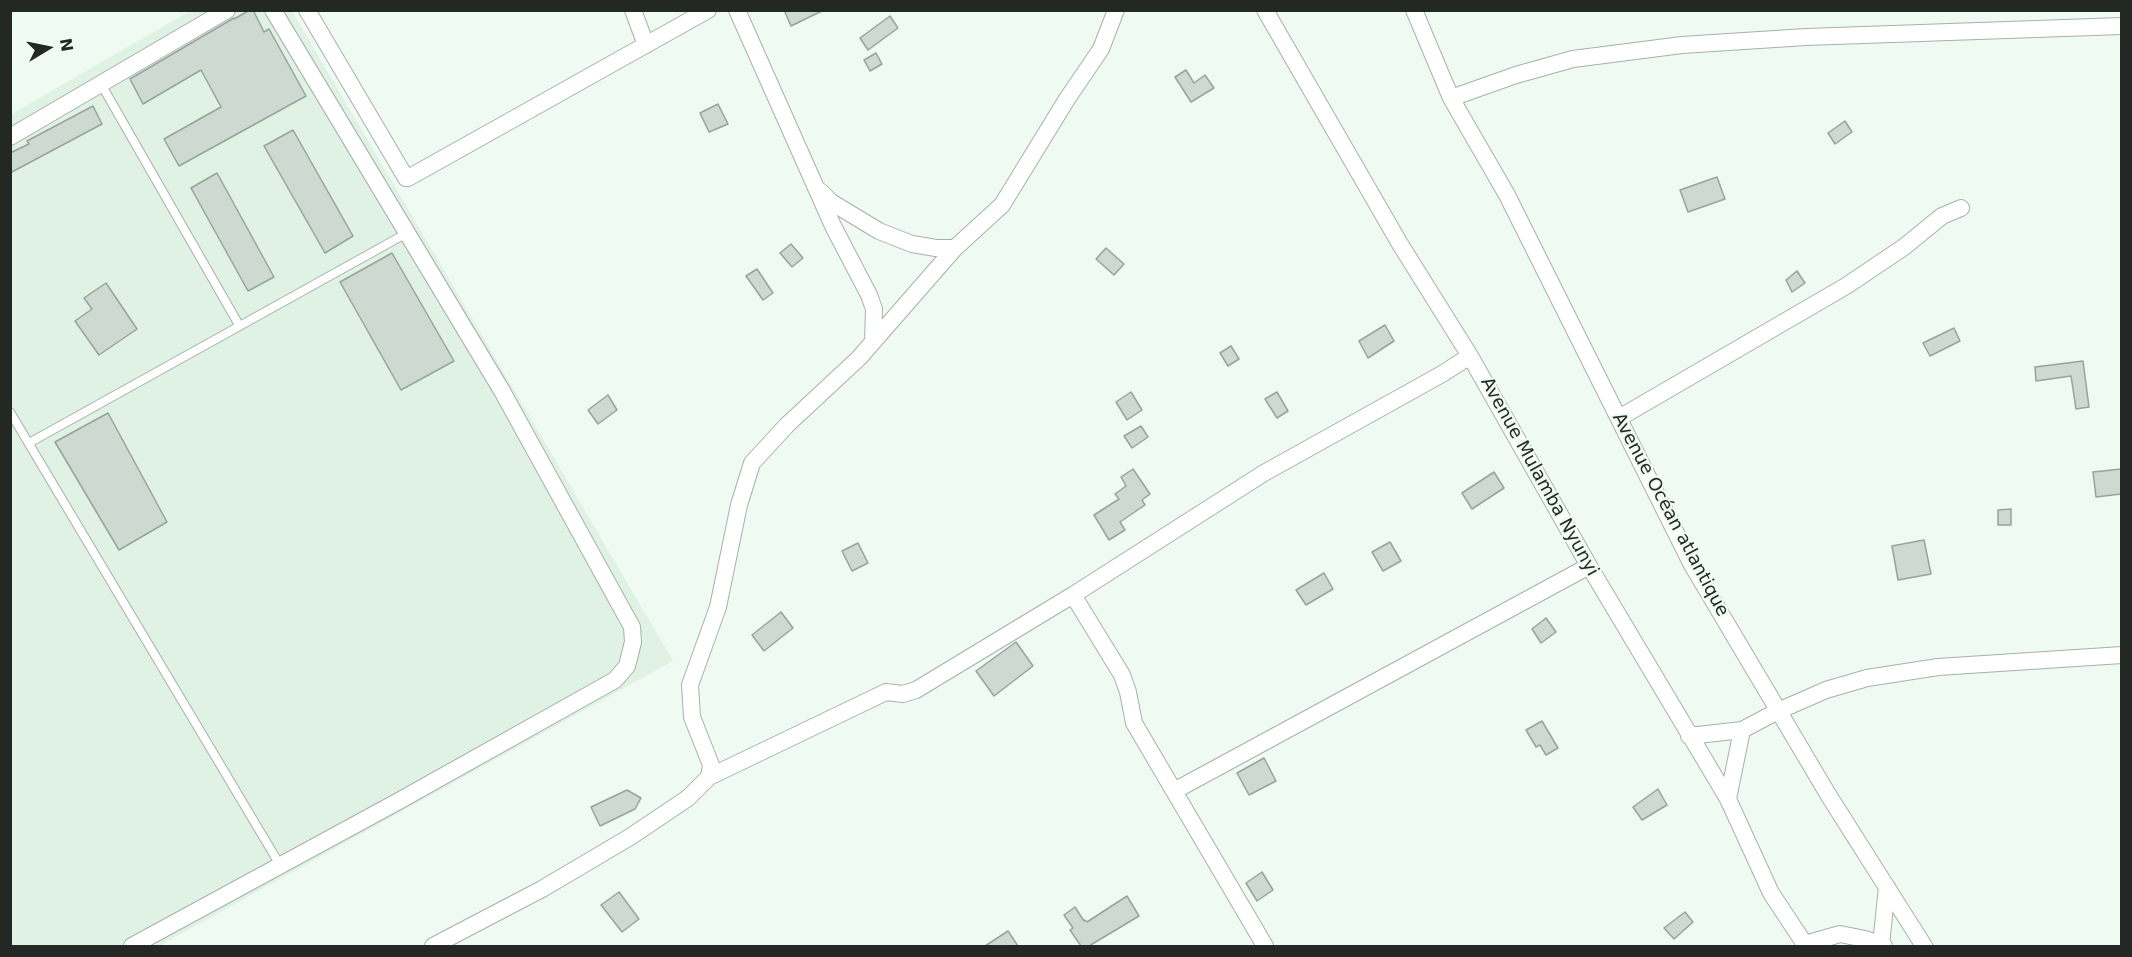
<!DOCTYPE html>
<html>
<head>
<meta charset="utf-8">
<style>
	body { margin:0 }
	#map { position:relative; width:2132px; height:957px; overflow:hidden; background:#effbf2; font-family:"DejaVu Sans",sans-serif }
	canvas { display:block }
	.frame { position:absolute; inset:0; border:12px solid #232824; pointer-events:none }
	.north { position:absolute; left:18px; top:18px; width:60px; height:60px; -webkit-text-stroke:4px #effbf2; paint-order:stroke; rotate:80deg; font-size:16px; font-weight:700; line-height:24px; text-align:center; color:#232824 }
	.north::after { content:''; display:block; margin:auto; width:21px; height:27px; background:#232824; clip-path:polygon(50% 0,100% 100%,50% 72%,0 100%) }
</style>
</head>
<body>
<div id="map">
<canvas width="2132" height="957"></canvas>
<div class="frame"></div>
<div class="north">N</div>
</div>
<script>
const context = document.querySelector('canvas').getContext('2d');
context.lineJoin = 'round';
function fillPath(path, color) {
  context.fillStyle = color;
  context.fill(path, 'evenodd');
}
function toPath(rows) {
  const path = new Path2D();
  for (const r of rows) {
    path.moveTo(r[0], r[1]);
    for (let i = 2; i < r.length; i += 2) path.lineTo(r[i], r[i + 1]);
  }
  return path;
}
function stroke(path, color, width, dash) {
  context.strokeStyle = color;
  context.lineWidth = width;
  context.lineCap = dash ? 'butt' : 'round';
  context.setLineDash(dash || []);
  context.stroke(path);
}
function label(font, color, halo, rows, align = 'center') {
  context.font = font + ' "DejaVu Sans",sans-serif';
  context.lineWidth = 4.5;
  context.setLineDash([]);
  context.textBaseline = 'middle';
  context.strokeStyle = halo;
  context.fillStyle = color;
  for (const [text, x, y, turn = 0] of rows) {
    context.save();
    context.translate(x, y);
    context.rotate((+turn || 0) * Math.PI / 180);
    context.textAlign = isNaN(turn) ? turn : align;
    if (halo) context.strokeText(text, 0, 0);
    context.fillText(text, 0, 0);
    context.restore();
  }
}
fillPath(toPath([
	[190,11,292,11,673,661,159,946,11,946,10,115]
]), '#dff2e4');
const building = toPath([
	[250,10,253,10,264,32,269,29,306,96,179,166,164,139,221,107,201,70,143,104,130,79,234,18,234,19,250,10],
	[784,10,824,10,791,26,784,10],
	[890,16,898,28,868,50,860,38,890,16],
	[876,53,882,64,870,71,864,60,876,53],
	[1186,70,1194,83,1205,75,1214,88,1191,102,1175,77,1186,70],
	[718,104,728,124,709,132,700,113,718,104],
	[93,106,102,124,10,173,10,153,29,144,27,141,93,106],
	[1845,121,1852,132,1835,144,1828,133,1845,121],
	[293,130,353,236,325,253,264,146,293,130],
	[217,173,274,277,248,291,191,188,217,173],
	[1717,177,1725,199,1688,212,1680,190,1717,177],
	[791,244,803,258,792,267,780,253,791,244],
	[1106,248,1124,264,1114,275,1096,259,1106,248],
	[392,253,454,361,401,390,340,282,392,253],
	[757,269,773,293,763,300,746,276,757,269],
	[1797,271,1805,283,1792,292,1786,280,1797,271],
	[106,283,137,329,99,355,75,321,92,309,84,298,106,283],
	[1385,325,1394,341,1368,358,1359,341,1385,325],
	[1954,328,1960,341,1930,356,1923,343,1954,328],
	[1231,346,1239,359,1228,366,1220,353,1231,346],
	[2083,361,2089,407,2076,409,2071,376,2036,381,2035,367,2083,361],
	[1131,392,1142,410,1127,420,1116,402,1131,392],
	[1277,392,1288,411,1277,418,1265,399,1277,392],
	[608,395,617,410,598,424,588,410,608,395],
	[108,413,167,522,119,550,55,442,108,413],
	[1141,426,1148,437,1132,448,1124,436,1141,426],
	[1133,469,1150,494,1142,500,1145,505,1120,522,1125,530,1109,540,1094,515,1119,499,1115,494,1126,486,1121,477,1133,469],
	[2121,469,2121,494,2096,497,2093,472,2121,469],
	[1494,472,1504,488,1472,509,1462,493,1494,472],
	[2011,509,2011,525,1998,525,1998,510,2011,509],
	[1924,540,1931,574,1898,580,1892,546,1924,540],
	[1390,542,1401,561,1383,571,1372,552,1390,542],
	[858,543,868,563,852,571,842,551,858,543],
	[1324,573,1333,589,1306,605,1296,590,1324,573],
	[781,612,793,628,764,651,752,635,781,612],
	[1546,618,1556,632,1541,643,1532,629,1546,618],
	[1016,642,1033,666,994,696,976,671,1016,642],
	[1542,721,1558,748,1546,755,1540,745,1536,747,1526,730,1542,721],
	[1264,758,1276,781,1249,795,1237,773,1264,758],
	[1658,789,1667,805,1642,820,1633,807,1658,789],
	[627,790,641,798,635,809,600,826,591,807,627,790],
	[1262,872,1273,890,1257,901,1246,883,1262,872],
	[619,892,639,919,622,932,601,905,619,892],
	[1127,896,1139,916,1089,946,1081,946,1070,930,1073,928,1064,915,1075,907,1084,921,1085,920,1087,922,1127,896],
	[1685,912,1693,922,1674,939,1664,928,1685,912],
	[1008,931,1018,946,985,946,1008,931]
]);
fillPath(building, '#cedad1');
stroke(building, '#98a39b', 1.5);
const service = toPath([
	[101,84,239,325],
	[10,412,280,865],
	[29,443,407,233]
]);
const minor = toPath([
	[307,10,406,178,408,178,708,10],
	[633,10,646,45],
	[737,10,833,226,869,295,874,309,873,342],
	[1265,10,1400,244,1470,356,1589,566,1728,799,1771,893,1806,946],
	[1414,10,1451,98,1507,195,1692,565,1829,796,1924,946],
	[1451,98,1516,75,1573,59,1682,45,1806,37,2122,26],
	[10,137,227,10],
	[820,191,831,202,879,231,912,244,936,248,955,248],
	[1619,418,1846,286,1904,247,1942,216,1961,208],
	[1073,595,1122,675,1128,692,1134,723,1265,946],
	[1689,736,1742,730,1778,711,1826,690,1867,678,1938,667,2122,655],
	[709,777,886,692,903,694,916,690,1073,595,1264,473,1442,374,1470,356],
	[1174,791,1589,566],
	[1728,799,1742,730],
	[1805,944,1840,934,1865,939,1884,946],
	[1881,945,1887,887],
	[132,946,397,802,615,680,627,666,633,642,632,627,502,391,273,10],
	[433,946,542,889,630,837,688,798,709,777,711,765,692,717,690,685,718,607,739,505,752,463,787,425,859,358,955,248,1002,205,1067,99,1101,49,1116,10]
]);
stroke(service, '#a6b1a9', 10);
stroke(minor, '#a6b1a9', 18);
stroke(service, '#fff', 8);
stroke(minor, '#fff', 16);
label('18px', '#232824', '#effbf2', [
	["Avenue Mulamba Nyunyi",1539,477,61],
	["Avenue Océan atlantique",1670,515,62]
]);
</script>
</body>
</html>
